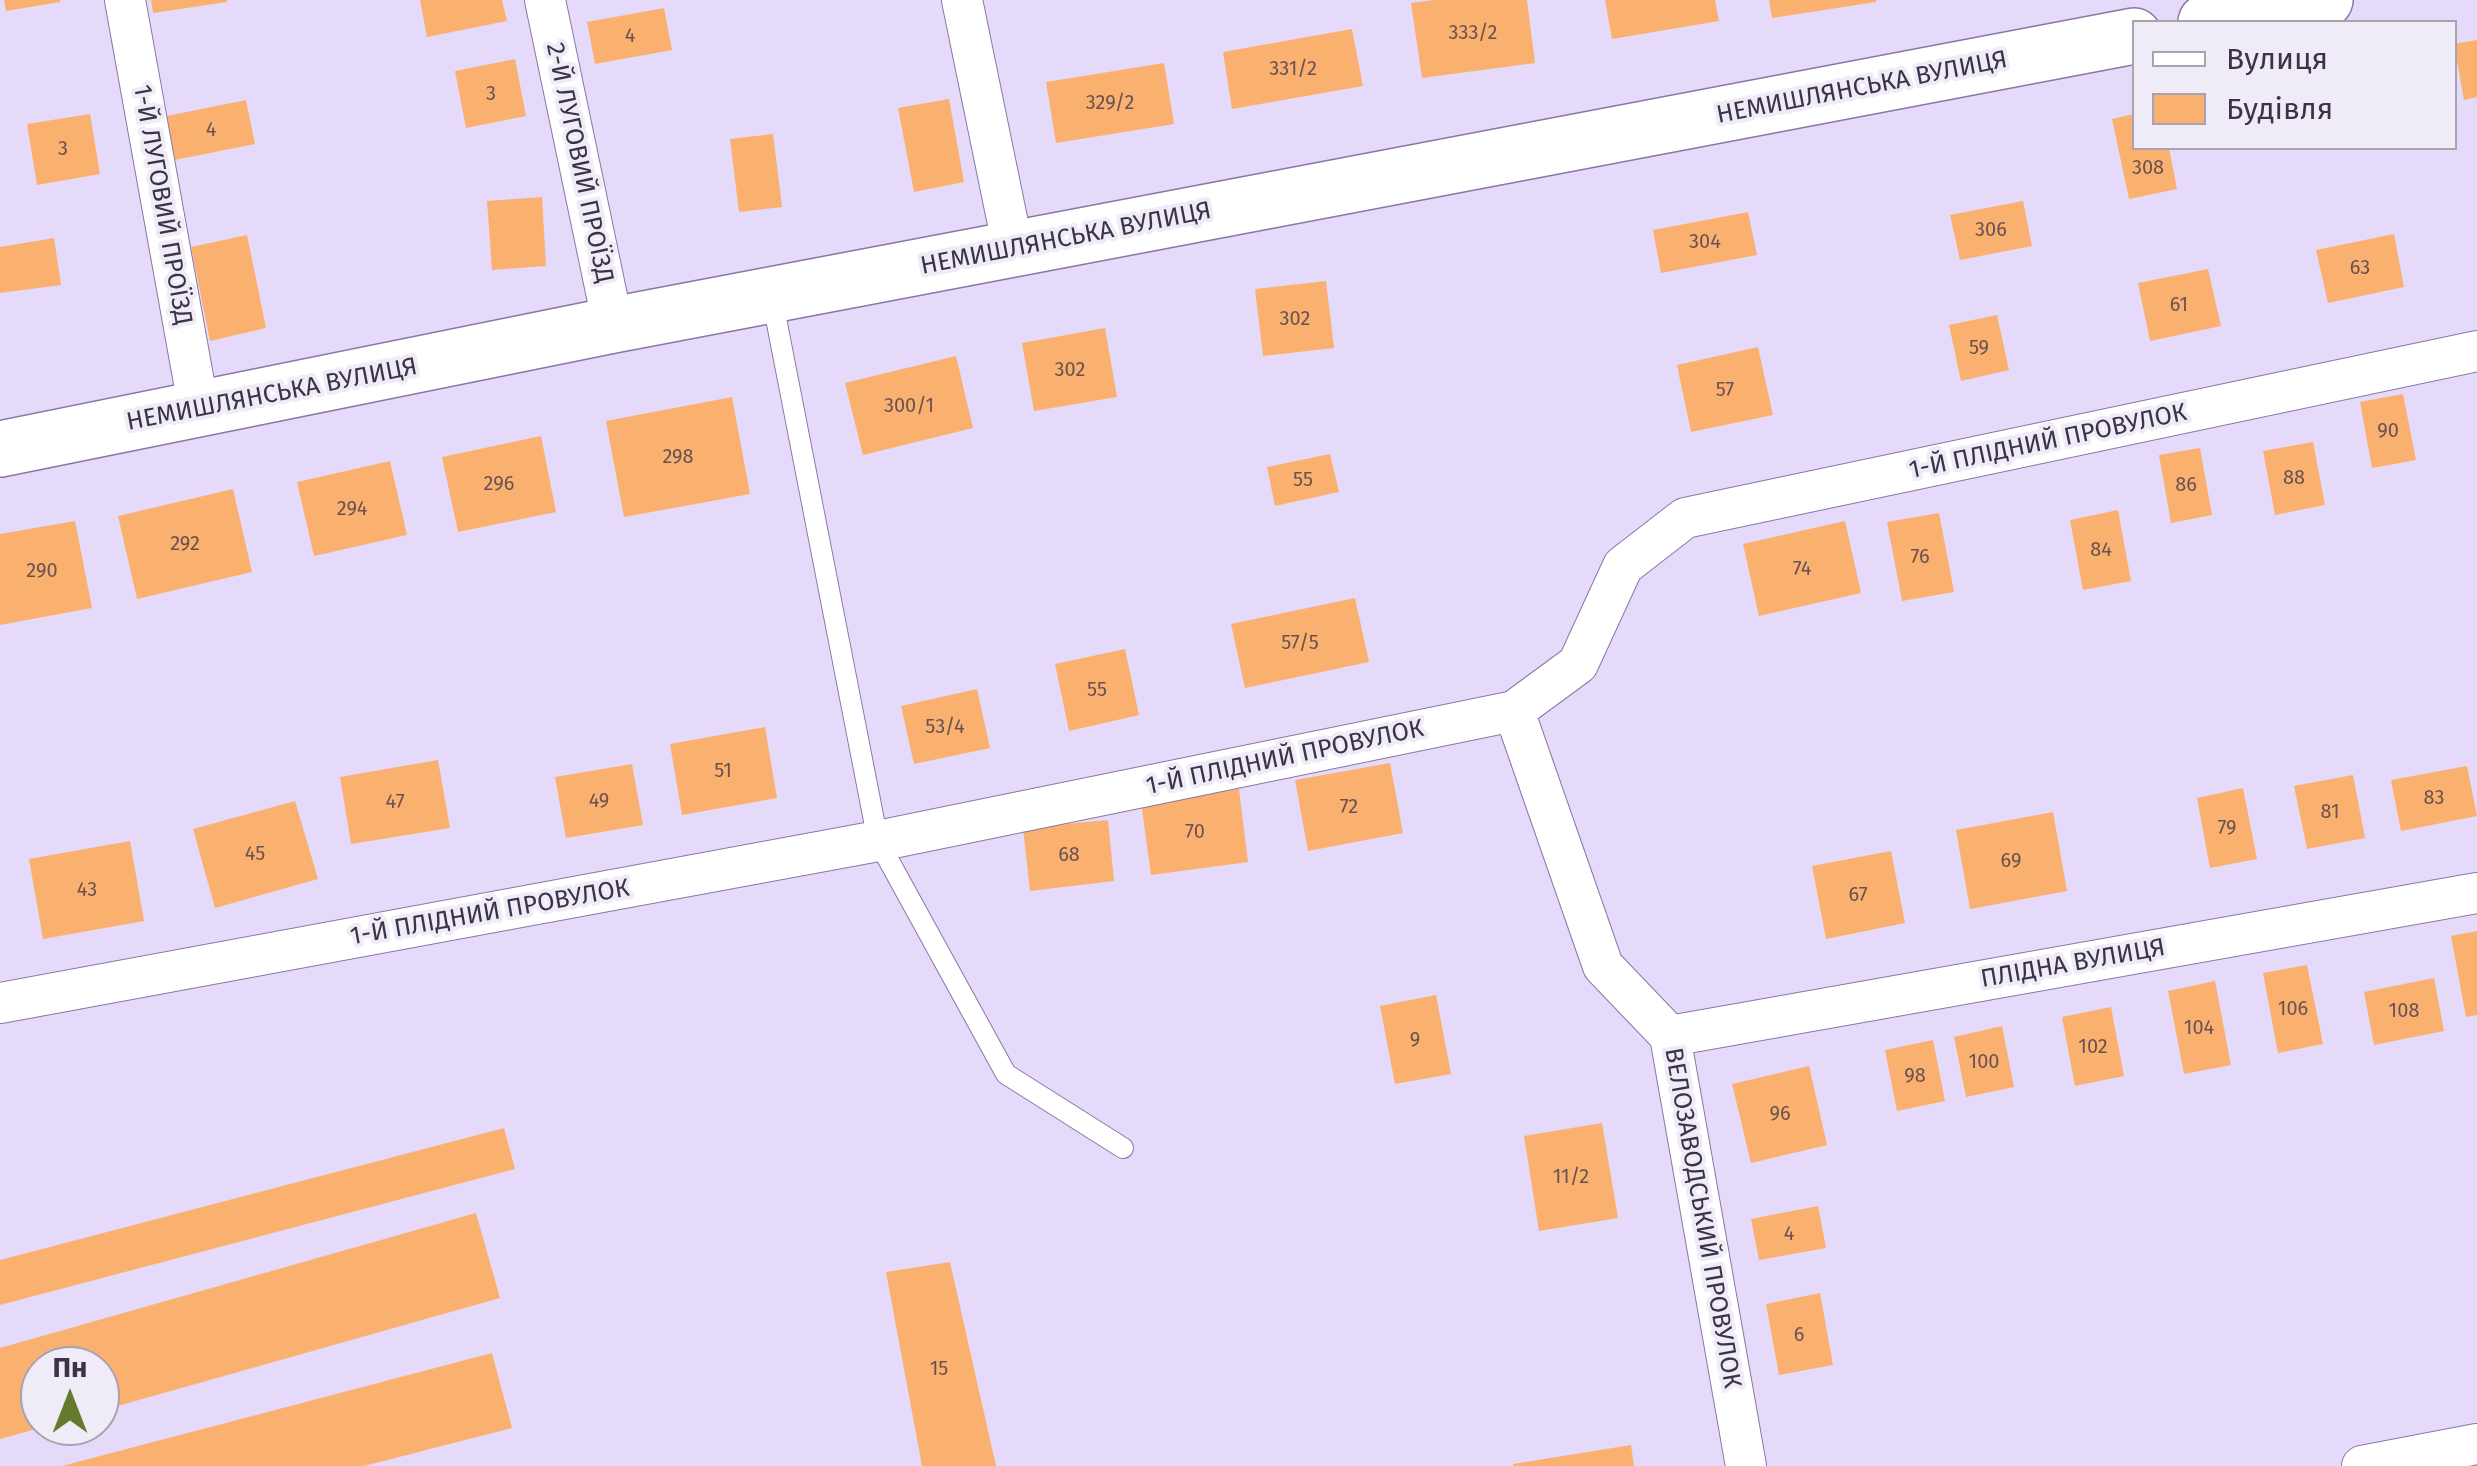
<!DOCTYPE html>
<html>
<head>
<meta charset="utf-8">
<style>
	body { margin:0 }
	#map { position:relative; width:2477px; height:1466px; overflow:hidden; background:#e6dafa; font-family:"Fira Sans",sans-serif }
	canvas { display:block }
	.legend { position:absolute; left:2132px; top:20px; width:325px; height:130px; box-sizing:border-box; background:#f0ecf7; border:2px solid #a8a2b1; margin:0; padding:12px 18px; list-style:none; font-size:30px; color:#3b3348 }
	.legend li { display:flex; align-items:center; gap:20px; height:50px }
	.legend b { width:50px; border:2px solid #a8a2b1 }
	.north { position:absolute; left:20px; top:1346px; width:100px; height:100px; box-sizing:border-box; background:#f0ecf7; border:2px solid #a8a2b1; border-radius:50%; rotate:0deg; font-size:28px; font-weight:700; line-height:40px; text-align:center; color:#3b3348 }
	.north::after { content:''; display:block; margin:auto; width:35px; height:45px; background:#667a2b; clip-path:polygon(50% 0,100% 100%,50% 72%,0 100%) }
</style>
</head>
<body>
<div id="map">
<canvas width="2477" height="1466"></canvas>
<ul class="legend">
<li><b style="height:12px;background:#fff"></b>Вулиця</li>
<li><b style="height:28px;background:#fab16f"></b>Будівля</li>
</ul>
<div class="north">Пн</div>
</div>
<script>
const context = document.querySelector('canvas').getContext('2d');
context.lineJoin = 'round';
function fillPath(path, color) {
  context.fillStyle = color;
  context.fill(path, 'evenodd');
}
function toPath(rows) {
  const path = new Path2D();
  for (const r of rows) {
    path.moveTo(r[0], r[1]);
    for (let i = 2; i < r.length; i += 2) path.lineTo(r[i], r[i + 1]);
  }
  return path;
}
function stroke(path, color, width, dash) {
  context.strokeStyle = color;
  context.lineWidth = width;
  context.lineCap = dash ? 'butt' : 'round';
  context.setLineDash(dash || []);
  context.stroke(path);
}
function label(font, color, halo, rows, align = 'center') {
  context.font = font + ' "Fira Sans",sans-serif';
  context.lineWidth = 8;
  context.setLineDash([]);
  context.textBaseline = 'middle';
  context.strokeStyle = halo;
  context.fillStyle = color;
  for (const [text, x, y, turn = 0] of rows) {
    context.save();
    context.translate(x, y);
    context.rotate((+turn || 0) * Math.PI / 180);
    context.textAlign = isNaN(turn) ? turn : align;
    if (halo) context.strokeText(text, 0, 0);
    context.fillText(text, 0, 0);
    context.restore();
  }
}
fillPath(toPath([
	[4,0,60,0,60,2,6,11],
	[151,0,227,0,227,2,153,13],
	[420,0,502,0,507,21,427,37],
	[1434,0,1527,0,1535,63,1422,78,1411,3],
	[1605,0,1715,0,1719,21,1612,39],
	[1769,0,1876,0,1876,2,1772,18],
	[664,8,672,50,595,64,587,22],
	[1352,29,1363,86,1232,109,1223,52],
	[2477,40,2477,97,2464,100,2454,44],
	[515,59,526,116,466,128,455,71],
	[1164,63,1174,124,1056,143,1046,82],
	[949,99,964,182,914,192,898,108],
	[246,100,255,144,175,160,167,116],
	[90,114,100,174,37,185,27,124],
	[2134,114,2134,148,2169,148,2177,189,2129,199,2112,119],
	[773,134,782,207,739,212,730,139],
	[542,197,546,266,492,270,487,201],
	[2023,201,2032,246,1960,260,1950,215],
	[1748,212,1757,255,1661,273,1653,230],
	[2394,234,2404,287,2328,303,2316,250],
	[247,235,266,328,210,341,191,247],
	[54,238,61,285,0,293,0,247],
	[2208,269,2221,326,2150,341,2138,283],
	[1326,281,1334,348,1263,356,1255,289],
	[1997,315,2009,370,1961,381,1949,325],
	[1105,328,1117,397,1034,411,1022,343],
	[1758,347,1773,415,1691,432,1677,365],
	[956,356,973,428,863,455,845,383],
	[2403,394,2416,460,2372,468,2360,402],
	[732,397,750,494,624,517,606,421],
	[541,436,556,512,458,532,442,457],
	[2313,442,2325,505,2275,515,2263,451],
	[2200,448,2212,515,2171,523,2159,455],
	[1330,454,1339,492,1275,506,1267,467],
	[390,461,407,535,314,556,297,482],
	[233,489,252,572,137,599,118,516],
	[2118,510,2131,581,2083,590,2070,520],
	[1939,513,1954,592,1902,601,1887,522],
	[75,521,92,608,0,625,0,534],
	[1845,521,1861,593,1759,616,1743,544],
	[1355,598,1369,662,1245,688,1231,624],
	[1125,649,1139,715,1069,731,1055,664],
	[977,689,990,748,914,764,901,706],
	[765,727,777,798,682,815,670,744],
	[438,760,450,828,351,844,340,777],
	[1390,763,1403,833,1308,851,1295,780],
	[632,764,643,825,566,838,555,777],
	[2467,766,2477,816,2401,831,2391,780],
	[2353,775,2365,838,2307,849,2294,786],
	[2243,788,2257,859,2210,868,2197,798],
	[1239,789,1248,862,1151,875,1141,802],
	[295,801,318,879,215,908,193,829],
	[2053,812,2067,891,1970,909,1956,830],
	[1108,820,1114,881,1030,891,1023,828],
	[130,841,144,921,43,939,29,859],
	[1891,851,1905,923,1826,939,1812,866],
	[2477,931,2477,1015,2466,1017,2451,936],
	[2307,965,2323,1044,2278,1053,2263,973],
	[2434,978,2444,1031,2374,1045,2364,992],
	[2215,981,2231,1065,2184,1074,2168,991],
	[1436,995,1451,1074,1395,1084,1380,1006],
	[2111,1007,2124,1076,2075,1086,2062,1017],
	[2002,1026,2014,1087,1966,1097,1954,1037],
	[1933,1040,1945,1101,1897,1111,1885,1050],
	[1809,1066,1827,1145,1751,1163,1732,1084],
	[1602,1123,1618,1218,1539,1231,1524,1136],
	[504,1128,515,1169,0,1305,0,1260],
	[1818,1206,1826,1248,1759,1260,1751,1219],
	[476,1213,500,1298,100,1411,100,1366,40,1366,40,1428,0,1439,0,1348],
	[950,1262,996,1466,922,1466,886,1272],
	[1820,1293,1833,1365,1779,1375,1766,1304],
	[492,1353,512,1428,364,1466,62,1466],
	[1631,1445,1634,1466,1513,1466,1513,1464]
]), '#fab16f');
const lane = toPath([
	[772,298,878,841,1006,1074,1123,1148]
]);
const street = toPath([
	[125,0,199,410],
	[545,0,613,325],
	[962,0,1013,248],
	[1514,711,1603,966,1670,1036,1746,1466],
	[0,1003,878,841,1514,711,1578,664,1623,566,1685,518,2477,351],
	[1670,1036,2477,893],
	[2362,1466,2477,1444]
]);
const secondary = toPath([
	[2206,22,2325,0],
	[0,449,613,325,2134,36]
]);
stroke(lane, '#8a77a7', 22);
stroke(street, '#8a77a7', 42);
stroke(secondary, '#8a77a7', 58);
stroke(lane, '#fff', 20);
stroke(street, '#fff', 40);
stroke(secondary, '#fff', 55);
label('20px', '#6b5252', null, [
	["333/2",1473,33],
	["4",630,36],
	["331/2",1293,69],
	["3",491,94],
	["329/2",1110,103],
	["4",211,130],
	["3",63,149],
	["308",2148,168],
	["306",1991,230],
	["304",1705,242],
	["63",2360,268],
	["61",2179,305],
	["302",1295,319],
	["59",1979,348],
	["302",1070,370],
	["57",1725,390],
	["300/1",909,406],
	["90",2388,431],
	["298",678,457],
	["88",2294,478],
	["55",1303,480],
	["296",499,484],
	["86",2186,485],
	["294",352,509],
	["292",185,544],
	["84",2101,550],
	["76",1920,557],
	["74",1802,569],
	["290",42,571],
	["57/5",1300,643],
	["55",1097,690],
	["53/4",945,727],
	["51",723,771],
	["83",2434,798],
	["49",599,801],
	["47",395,802],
	["72",1349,807],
	["81",2330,812],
	["79",2227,828],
	["70",1195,832],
	["45",255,854],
	["68",1069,855],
	["69",2011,861],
	["43",87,890],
	["67",1858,895],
	["106",2293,1009],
	["108",2404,1011],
	["104",2199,1028],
	["9",1415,1040],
	["102",2093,1047],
	["100",1984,1062],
	["98",1915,1076],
	["96",1780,1114],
	["11/2",1571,1177],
	["4",1789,1234],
	["6",1799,1335],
	["15",939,1369]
]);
label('25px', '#3b3348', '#f0ecf7', [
	["НЕМИШЛЯНСЬКА ВУЛИЦЯ",1862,88,-11],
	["2-Й ЛУГОВИЙ ПРОЇЗД",579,163,78],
	["1-Й ЛУГОВИЙ ПРОЇЗД",162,205,80],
	["НЕМИШЛЯНСЬКА ВУЛИЦЯ",1066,239,-11],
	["НЕМИШЛЯНСЬКА ВУЛИЦЯ",272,395,-11],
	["1-Й ПЛІДНИЙ ПРОВУЛОК",2048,442,-12],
	["1-Й ПЛІДНИЙ ПРОВУЛОК",1285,758,-12],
	["1-Й ПЛІДНИЙ ПРОВУЛОК",490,913,-10],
	["ПЛІДНА ВУЛИЦЯ",2073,964,-10],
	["ВЕЛОЗАВОДСЬКИЙ ПРОВУЛОК",1702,1218,80]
]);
</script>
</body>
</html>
